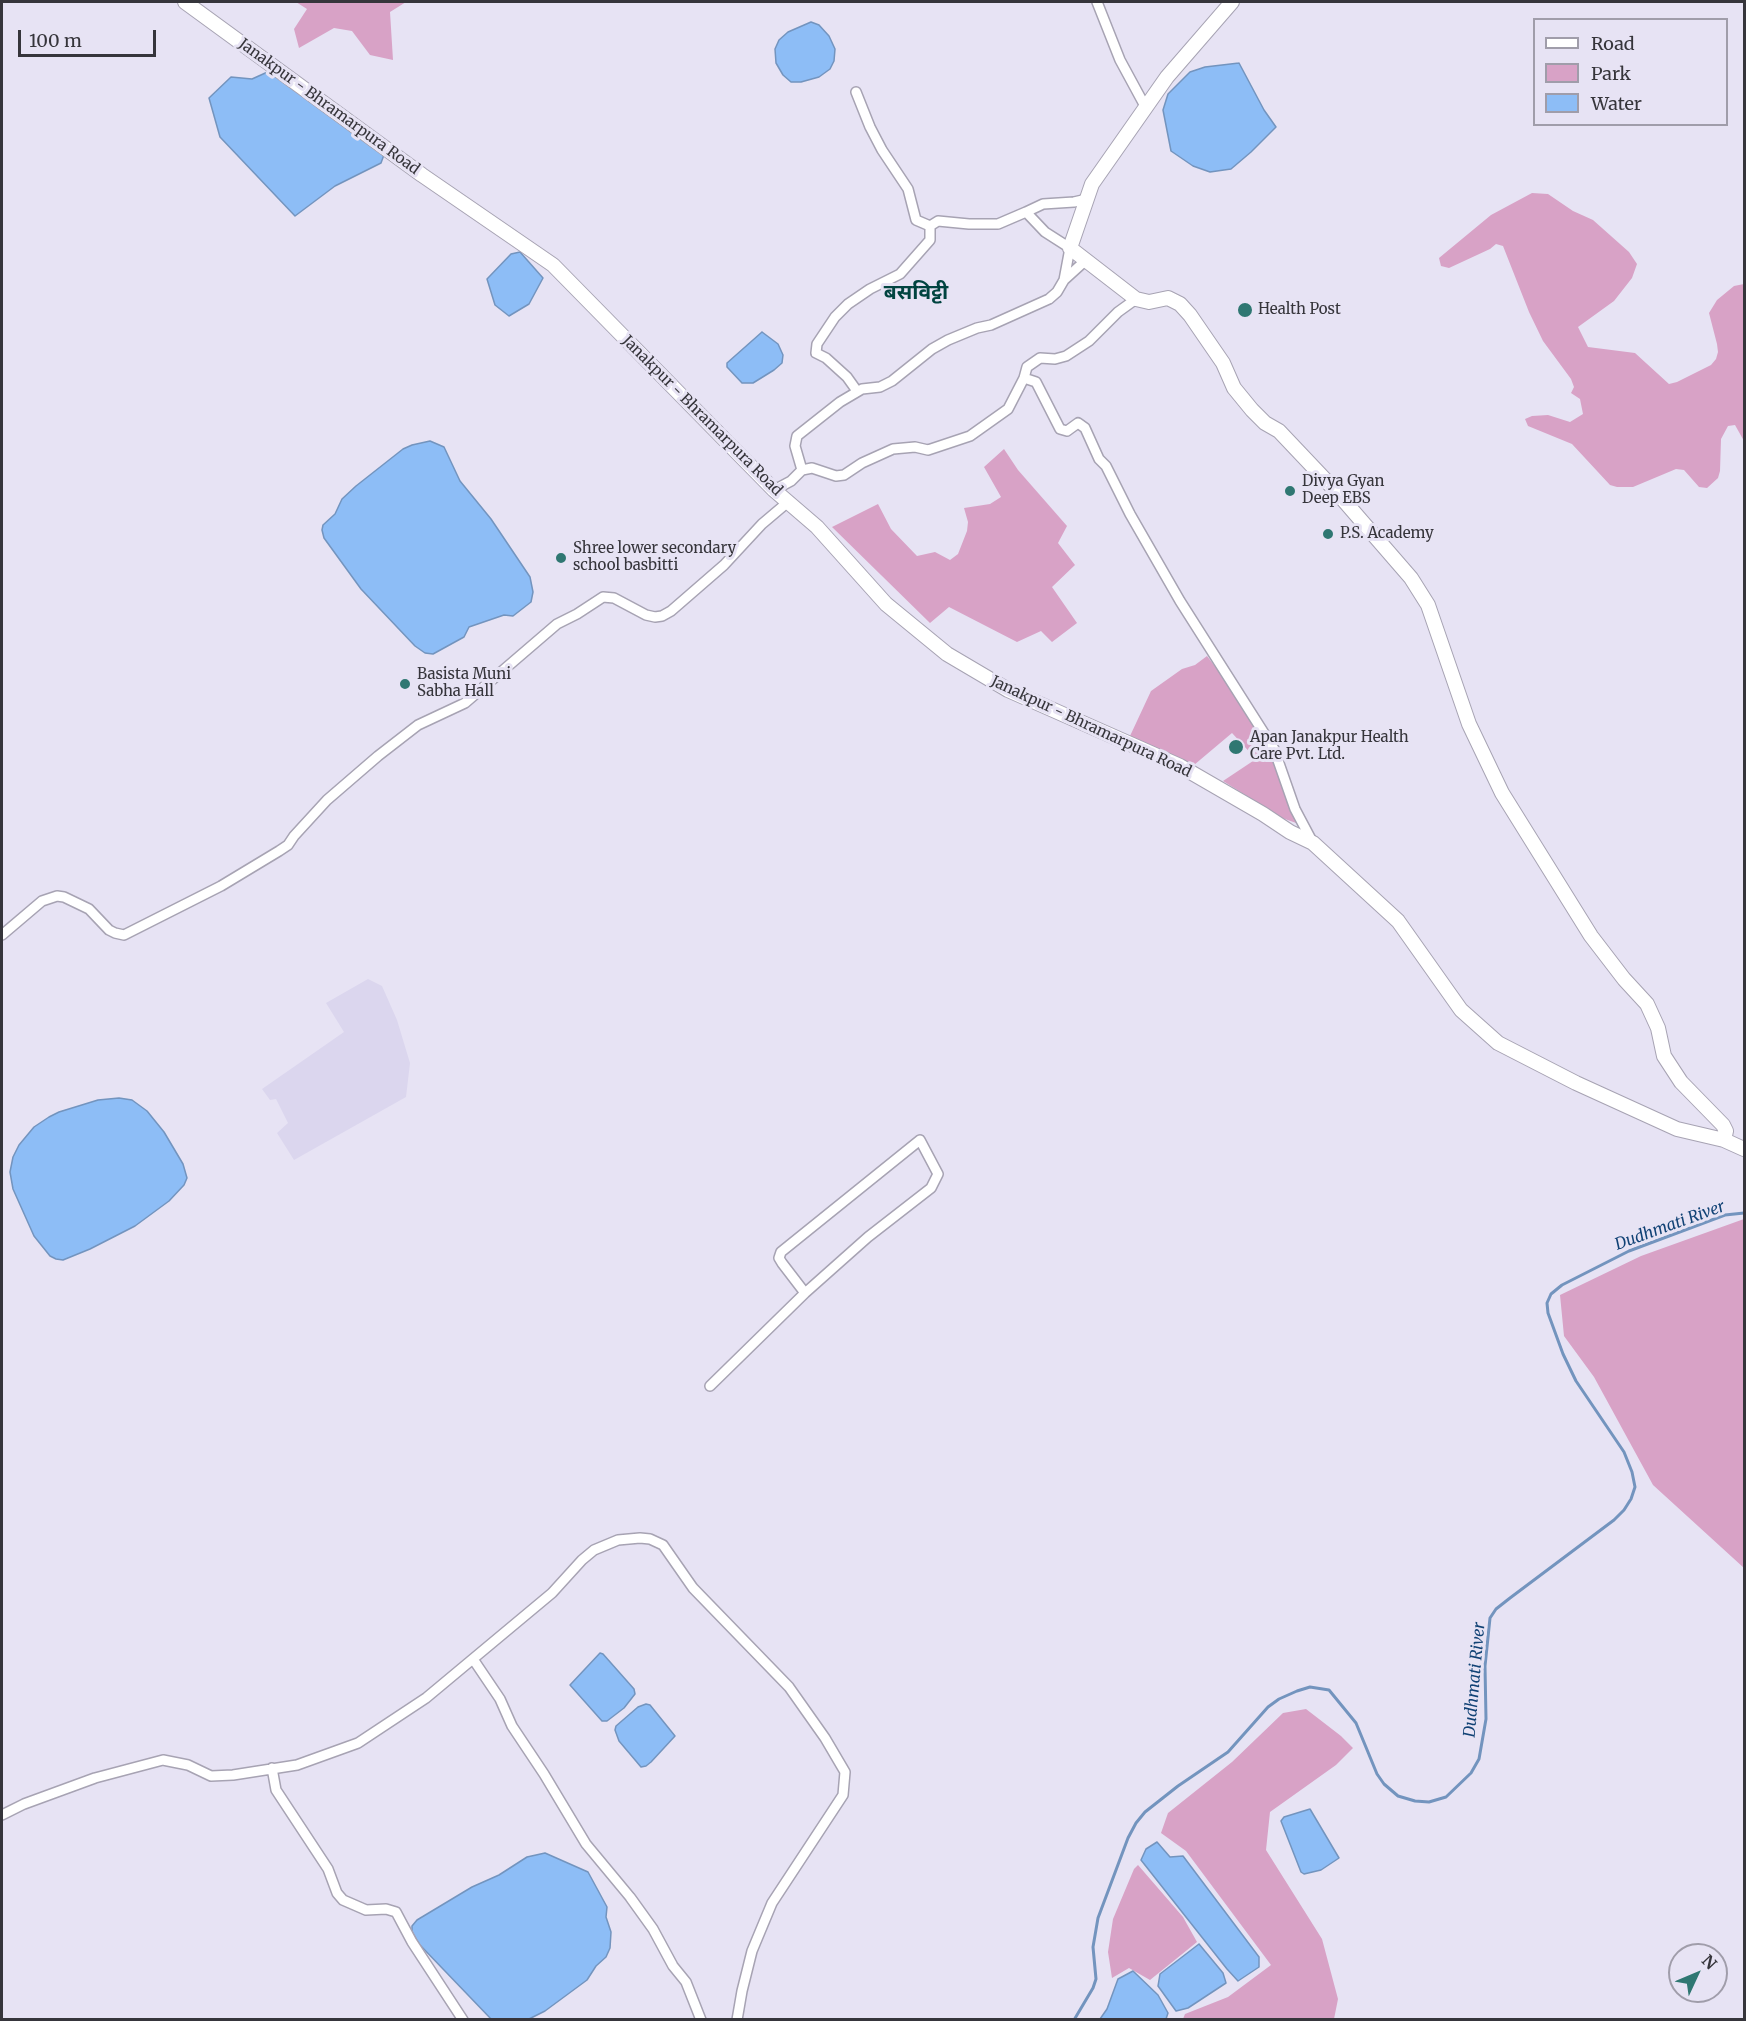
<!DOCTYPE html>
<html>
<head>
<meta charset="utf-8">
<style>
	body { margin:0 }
	#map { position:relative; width:1746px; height:2021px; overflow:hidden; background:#e7e3f4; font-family:Merriweather,serif }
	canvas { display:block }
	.frame { position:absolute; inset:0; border:3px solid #36353b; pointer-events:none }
	.legend { position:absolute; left:1533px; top:18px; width:195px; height:108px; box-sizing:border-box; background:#e7e3f4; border:2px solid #a09daa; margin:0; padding:8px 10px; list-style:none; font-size:18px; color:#36353b }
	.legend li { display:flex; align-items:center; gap:12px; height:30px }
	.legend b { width:30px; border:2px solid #a09daa }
	.north { position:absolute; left:1668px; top:1943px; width:60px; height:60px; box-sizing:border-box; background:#e7e3f4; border:2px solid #a09daa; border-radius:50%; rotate:46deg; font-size:16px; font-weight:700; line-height:24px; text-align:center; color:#36353b }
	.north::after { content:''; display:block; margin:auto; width:21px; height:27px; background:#2f7772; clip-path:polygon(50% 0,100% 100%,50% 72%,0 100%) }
	.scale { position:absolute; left:18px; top:30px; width:138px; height:27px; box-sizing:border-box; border:3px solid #36353b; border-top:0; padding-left:8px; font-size:18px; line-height:21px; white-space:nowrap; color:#36353b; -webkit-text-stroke:4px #e7e3f4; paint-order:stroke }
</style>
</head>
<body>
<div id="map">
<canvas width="1746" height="2021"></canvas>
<div class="frame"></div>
<ul class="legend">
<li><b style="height:8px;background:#fff"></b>Road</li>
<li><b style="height:16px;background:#d8a2c6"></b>Park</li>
<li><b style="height:16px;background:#8dbdf6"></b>Water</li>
</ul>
<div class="north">N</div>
<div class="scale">100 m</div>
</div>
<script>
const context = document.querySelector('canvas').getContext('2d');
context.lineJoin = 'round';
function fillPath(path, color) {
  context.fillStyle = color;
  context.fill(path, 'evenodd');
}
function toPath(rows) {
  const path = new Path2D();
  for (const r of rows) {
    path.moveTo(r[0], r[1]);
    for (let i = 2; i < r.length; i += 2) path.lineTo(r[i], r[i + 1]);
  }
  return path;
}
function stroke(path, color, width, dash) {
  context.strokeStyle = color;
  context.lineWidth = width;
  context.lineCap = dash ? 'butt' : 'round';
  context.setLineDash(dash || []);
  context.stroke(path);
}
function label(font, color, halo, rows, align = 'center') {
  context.font = font + ' Merriweather,"Noto Sans Devanagari",serif';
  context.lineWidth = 6;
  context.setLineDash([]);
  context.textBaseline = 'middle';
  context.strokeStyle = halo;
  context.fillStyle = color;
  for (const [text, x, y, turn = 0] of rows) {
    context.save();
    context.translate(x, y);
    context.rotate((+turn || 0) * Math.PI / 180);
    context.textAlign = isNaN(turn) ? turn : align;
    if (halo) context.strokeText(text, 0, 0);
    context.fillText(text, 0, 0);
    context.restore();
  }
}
fillPath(toPath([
	[368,979,382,986,397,1020,410,1063,406,1097,294,1160,277,1133,288,1123,276,1099,270,1100,262,1089,344,1032,326,1003]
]), '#dbd6ee');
fillPath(toPath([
	[296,2,406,2,390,12,393,60,370,55,352,31,334,28,299,48,294,29,307,9],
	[1532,193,1548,194,1573,211,1593,220,1629,252,1637,264,1632,278,1614,301,1578,327,1588,347,1635,353,1669,384,1677,382,1711,365,1716,359,1718,352,1717,344,1709,313,1717,300,1734,286,1744,284,1744,441,1735,425,1728,426,1721,439,1720,471,1718,478,1707,488,1699,487,1684,470,1676,469,1633,487,1617,487,1610,485,1572,444,1528,426,1525,419,1532,416,1548,415,1570,422,1583,414,1580,399,1571,393,1574,387,1571,379,1543,341,1529,312,1503,246,1496,244,1490,249,1449,268,1441,266,1439,258,1491,215],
	[1004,449,1018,470,1067,526,1058,543,1075,565,1052,587,1077,623,1052,642,1041,631,1017,642,949,607,930,623,832,527,878,504,891,529,917,556,935,552,950,560,958,554,967,531,968,522,964,508,990,504,1001,497,984,467],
	[1207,656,1233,690,1270,748,1299,824,1282,818,1223,781,1256,759,1232,733,1194,765,1130,736,1151,691,1182,669,1195,665],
	[1744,1219,1744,1568,1653,1485,1594,1377,1564,1336,1560,1295,1641,1256],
	[1306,1709,1341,1736,1353,1748,1336,1765,1270,1812,1266,1850,1322,1939,1338,1999,1334,2019,1183,2019,1185,2014,1228,1997,1271,1965,1186,1851,1161,1833,1168,1813,1232,1762,1283,1713],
	[1138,1865,1183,1917,1197,1942,1150,1980,1129,1968,1112,1978,1108,1952,1113,1919,1134,1869]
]), '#d8a2c6');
const water = toPath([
	[811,22,819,25,829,36,835,49,834,61,830,69,819,77,801,82,791,82,783,75,776,63,775,49,779,40,788,32,811,22],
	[1239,63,1264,110,1276,127,1251,152,1231,169,1210,172,1193,166,1171,151,1163,110,1168,94,1190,72,1205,67,1239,63],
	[272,70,385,152,381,163,335,186,295,216,220,137,209,98,231,77,252,79,272,70],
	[520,252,543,278,529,304,509,316,495,305,487,279,511,254,520,252],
	[762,332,778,344,783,355,782,363,774,370,753,383,742,383,727,367,727,363,762,332],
	[430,441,444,447,460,481,491,519,530,577,533,592,531,602,513,616,504,615,469,627,464,637,433,654,425,653,415,646,361,589,324,538,322,530,323,525,335,514,342,499,356,486,403,449,412,445,430,441],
	[119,1098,132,1100,147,1111,164,1132,183,1164,187,1178,184,1185,169,1201,135,1226,90,1249,63,1260,56,1259,50,1256,34,1236,13,1189,10,1172,13,1157,19,1145,34,1127,49,1117,59,1112,98,1100,119,1098],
	[600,1653,603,1654,634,1689,635,1694,624,1708,607,1721,602,1721,570,1685,600,1653],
	[646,1704,650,1705,675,1736,651,1762,646,1766,641,1767,619,1741,615,1730,616,1726,638,1707,646,1704],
	[1310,1809,1339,1858,1321,1870,1304,1874,1301,1872,1281,1821,1284,1817,1310,1809],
	[1157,1842,1170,1857,1183,1856,1259,1957,1259,1967,1238,1981,1227,1969,1141,1860,1146,1849,1157,1842],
	[545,1853,588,1872,607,1907,606,1917,611,1932,610,1948,606,1957,596,1966,587,1980,545,2011,527,2020,492,2020,419,1944,412,1932,412,1926,417,1920,472,1887,499,1875,527,1857,545,1853],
	[1199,1944,1223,1973,1226,1983,1188,2008,1176,2011,1158,1986,1160,1974,1199,1944],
	[1133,1971,1158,1995,1168,2013,1166,2019,1100,2019,1107,2009,1118,1979,1133,1971]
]);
fillPath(water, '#8dbdf6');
stroke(water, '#7394be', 1.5);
stroke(toPath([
	[1074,2020,1093,1988,1096,1979,1093,1947,1098,1918,1128,1838,1136,1823,1145,1812,1178,1786,1228,1752,1268,1707,1279,1699,1297,1691,1310,1687,1329,1690,1356,1723,1377,1774,1384,1784,1398,1796,1415,1801,1429,1802,1446,1797,1471,1773,1479,1759,1486,1719,1485,1666,1490,1618,1496,1609,1510,1598,1614,1520,1624,1510,1631,1499,1635,1487,1632,1472,1624,1452,1576,1381,1563,1354,1548,1313,1547,1303,1551,1294,1562,1285,1629,1251,1725,1215,1744,1213]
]), '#7394be', 3);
const street = toPath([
	[1097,2,1120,60,1146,108],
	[856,92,870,127,882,150,908,189,916,220,930,226],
	[1026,212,1043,204,1074,202,1087,199],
	[1024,378,1036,382,1060,429,1067,431,1078,423,1085,428,1099,459,1106,466,1130,514,1180,601,1274,749,1295,809,1313,843],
	[857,391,847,377,826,358,816,353,817,344,835,317,848,304,870,289,900,274,930,240,930,226,938,221,969,224,998,224,1026,212,1045,232,1070,248,1064,280],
	[802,470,812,468,836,476,844,475,862,463,893,449,915,447,928,450,970,436,1008,409,1024,378,1027,367,1040,358,1055,359,1066,356,1089,341,1118,312,1136,299],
	[774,490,791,481,802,470,795,446,797,436,840,402,862,389,880,387,892,381,932,349,948,340,977,328,991,325,1049,299,1057,292,1064,280,1086,260],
	[2,935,42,901,57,896,64,897,89,909,109,930,115,933,124,935,221,886,279,851,288,845,294,836,327,800,378,756,418,725,465,703,557,624,577,614,603,597,614,598,646,615,655,617,662,616,671,611,724,565,762,524,788,502],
	[710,1386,805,1293,868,1237,931,1188,938,1174,920,1140,781,1252,779,1258,782,1263,805,1293],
	[473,1659,500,1699,512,1726,544,1774,586,1844,630,1897,653,1929,673,1966,686,1982,701,2020],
	[272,1768,276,1790,328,1869,337,1893,343,1900,366,1910,386,1909,396,1912,412,1942,463,2020],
	[2,1815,24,1804,95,1778,163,1760,188,1765,211,1776,233,1775,297,1765,358,1743,426,1698,552,1593,582,1560,594,1550,618,1540,640,1538,650,1539,663,1545,693,1588,789,1687,825,1738,845,1772,843,1795,772,1903,752,1951,742,1991,737,2020]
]);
const secondary = toPath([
	[185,2,422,175,553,265,774,490,817,527,886,604,947,654,1008,690,1180,766,1263,814,1290,832,1313,843,1398,921,1461,1010,1498,1043,1576,1083,1677,1129,1724,1140,1744,1149],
	[1232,2,1167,77,1092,184,1070,248,1136,299,1149,302,1168,298,1180,304,1190,315,1223,363,1234,388,1252,410,1265,423,1279,431,1333,488,1411,578,1428,605,1469,724,1502,793,1591,936,1624,979,1647,1004,1658,1028,1664,1056,1681,1082,1723,1125,1726,1131,1724,1140]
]);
stroke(street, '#a7a3b3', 12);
stroke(secondary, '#a7a3b3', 16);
stroke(street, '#fff', 9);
stroke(secondary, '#fff', 14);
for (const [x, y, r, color] of [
	[1245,310,8,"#2f7772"],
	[1290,491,6,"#2f7772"],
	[1328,534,6,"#2f7772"],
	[561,558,6,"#2f7772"],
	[405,684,6,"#2f7772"],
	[1236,747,8,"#2f7772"]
]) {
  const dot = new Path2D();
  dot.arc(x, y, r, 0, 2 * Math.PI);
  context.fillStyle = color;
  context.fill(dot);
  stroke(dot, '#e7e3f4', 2);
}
label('15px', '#36353b', '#e7e3f4', [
	["Janakpur - Bhramarpura Road",329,107,36],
	["Janakpur - Bhramarpura Road",702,416,45],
	["Janakpur - Bhramarpura Road",1091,727,25]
]);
label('15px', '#36353b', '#e7e3f4', [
	["Health Post",1258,310],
	["Divya Gyan",1302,482],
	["Deep EBS",1302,499],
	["P.S. Academy",1340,534],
	["Shree lower secondary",573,549],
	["school basbitti",573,566],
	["Basista Muni",417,675],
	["Sabha Hall",417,692],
	["Apan Janakpur Health",1250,738],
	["Care Pvt. Ltd.",1250,755]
], 'left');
label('italic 16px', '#114275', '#e7e3f4', [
	["Dudhmati River",1670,1226,-20],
	["Dudhmati River",1475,1680,-85]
]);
label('bold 21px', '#014440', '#e7e3f4', [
	["बसविट्टी",916,293]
]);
</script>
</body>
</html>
